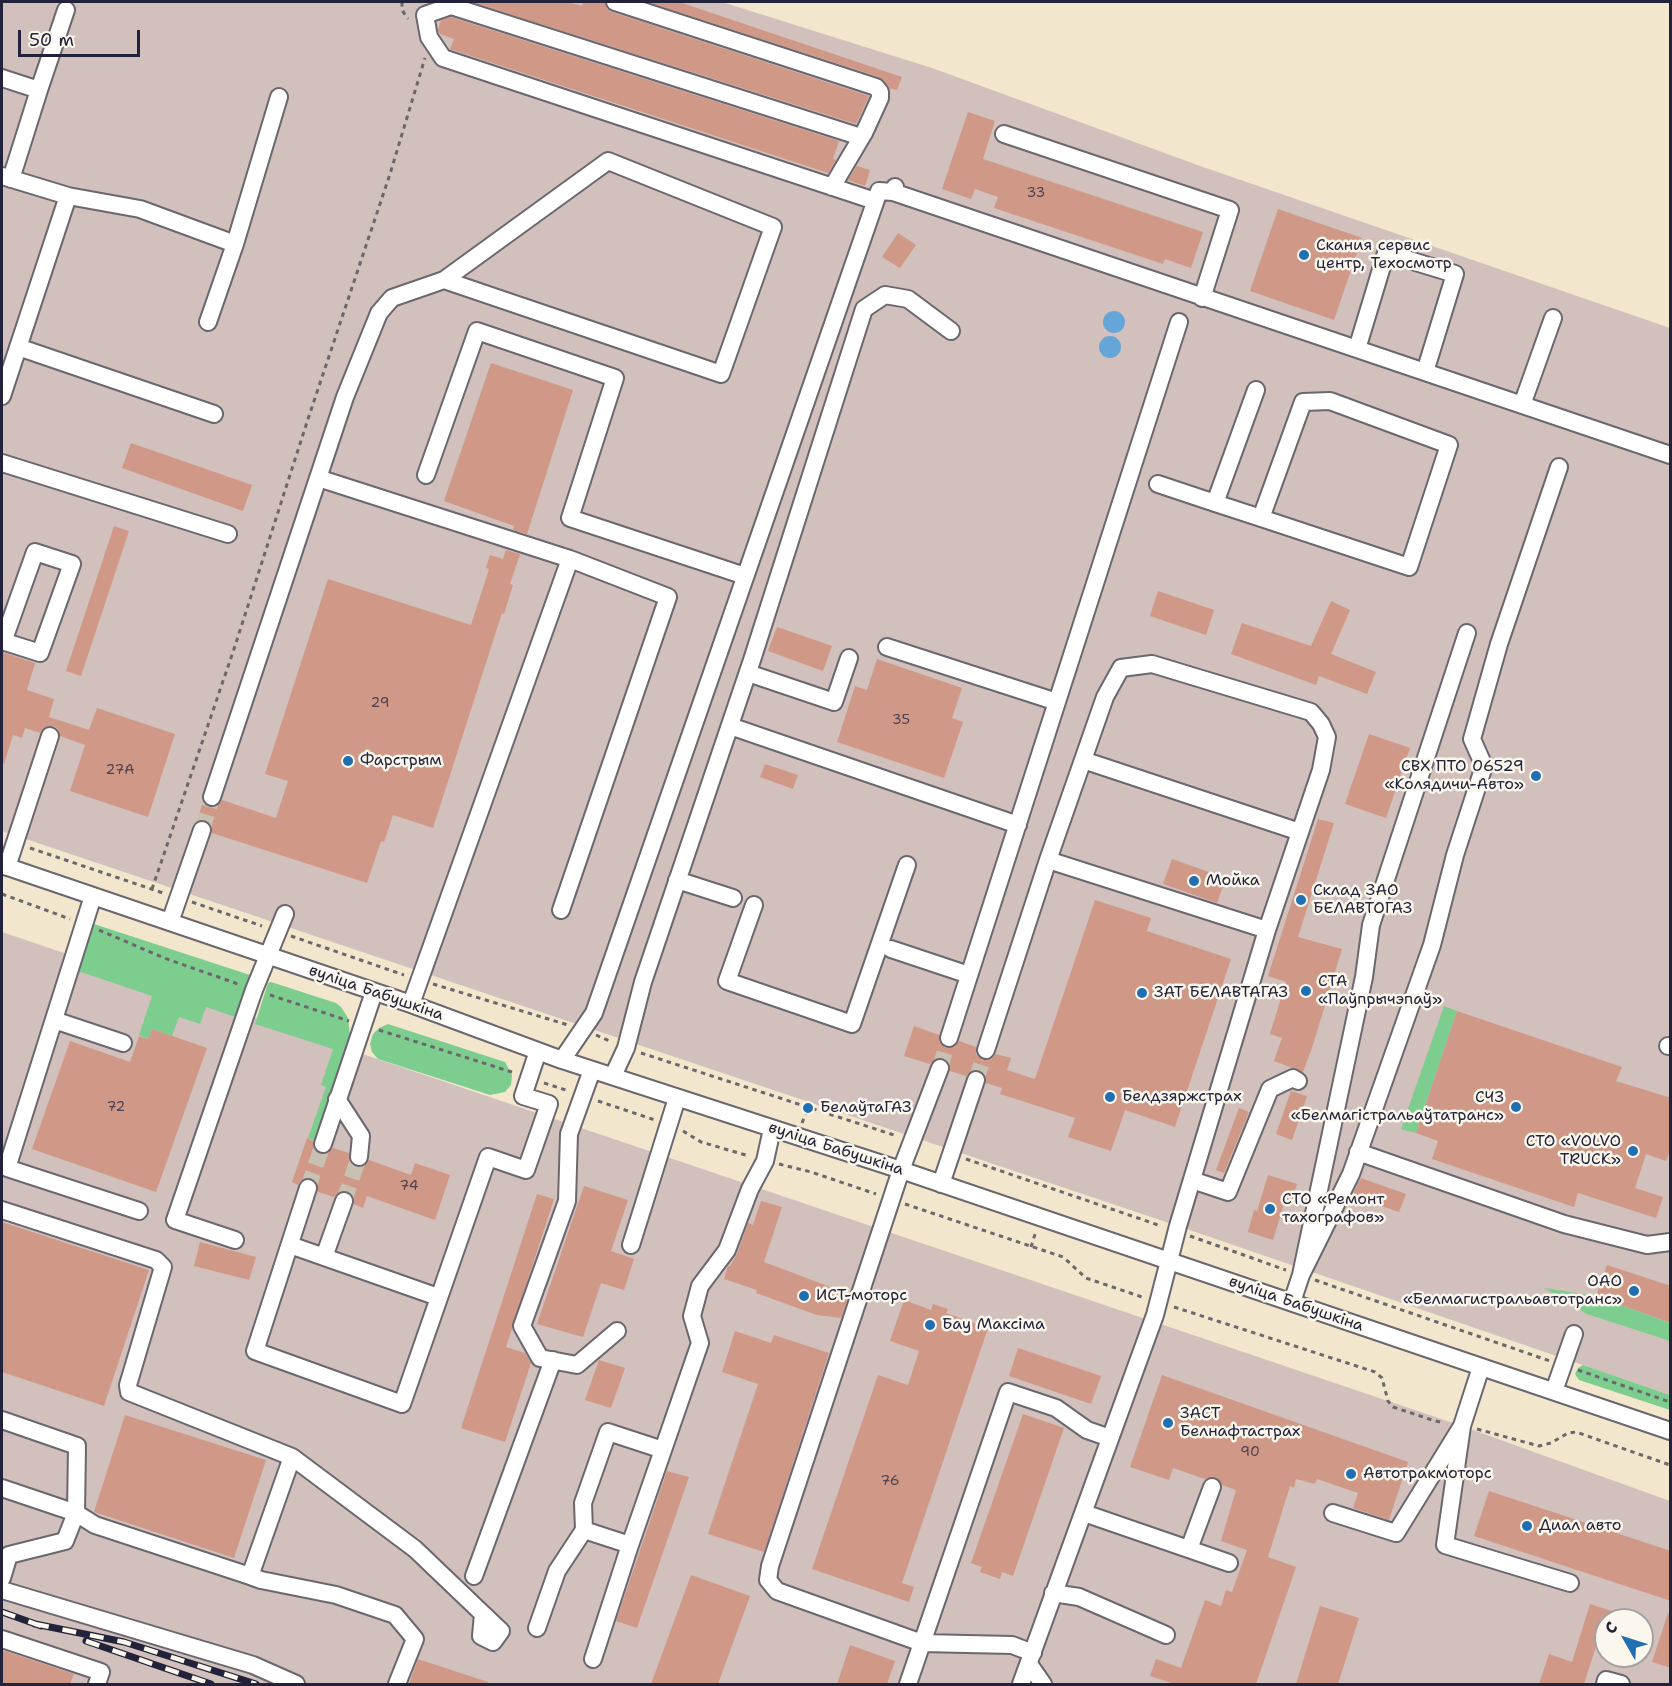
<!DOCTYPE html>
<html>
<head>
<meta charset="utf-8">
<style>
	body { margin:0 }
	#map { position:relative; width:1672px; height:1686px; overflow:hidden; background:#f2e7cd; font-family:"Shantell Sans",sans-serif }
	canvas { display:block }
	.frame { position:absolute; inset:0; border:3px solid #22223b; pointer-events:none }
	.north { position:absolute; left:1594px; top:1608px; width:60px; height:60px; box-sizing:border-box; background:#fbf7ec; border:2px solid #a4a2a5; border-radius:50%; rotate:309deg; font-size:16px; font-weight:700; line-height:24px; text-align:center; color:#22223b }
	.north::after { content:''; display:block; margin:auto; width:21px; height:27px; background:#1f6fb2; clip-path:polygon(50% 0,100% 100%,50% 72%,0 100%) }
	.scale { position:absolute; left:18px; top:30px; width:122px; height:27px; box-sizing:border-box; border:3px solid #22223b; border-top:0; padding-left:8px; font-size:18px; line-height:21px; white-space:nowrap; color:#22223b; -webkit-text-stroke:4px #fbf7ec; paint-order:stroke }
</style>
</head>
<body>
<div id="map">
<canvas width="1672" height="1686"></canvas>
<div class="frame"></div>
<div class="north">С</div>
<div class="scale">50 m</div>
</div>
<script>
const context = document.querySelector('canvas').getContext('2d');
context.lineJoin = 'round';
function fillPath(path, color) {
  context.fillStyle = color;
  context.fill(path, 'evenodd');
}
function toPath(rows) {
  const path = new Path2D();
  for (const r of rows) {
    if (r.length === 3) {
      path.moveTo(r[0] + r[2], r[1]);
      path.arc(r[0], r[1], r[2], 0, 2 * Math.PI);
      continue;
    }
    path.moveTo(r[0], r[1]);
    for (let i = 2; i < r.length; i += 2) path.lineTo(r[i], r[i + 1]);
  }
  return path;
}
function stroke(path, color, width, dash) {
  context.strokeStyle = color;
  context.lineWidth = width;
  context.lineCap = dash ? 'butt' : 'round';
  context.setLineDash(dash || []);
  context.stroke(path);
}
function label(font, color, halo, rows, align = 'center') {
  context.font = font + ' "Shantell Sans",sans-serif';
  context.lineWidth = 5;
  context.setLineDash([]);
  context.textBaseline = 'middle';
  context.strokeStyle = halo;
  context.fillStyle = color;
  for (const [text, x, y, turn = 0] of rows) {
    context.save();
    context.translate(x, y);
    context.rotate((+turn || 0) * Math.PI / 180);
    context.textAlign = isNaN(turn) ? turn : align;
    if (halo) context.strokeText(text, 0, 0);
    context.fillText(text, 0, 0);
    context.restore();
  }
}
fillPath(toPath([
	[2,2,722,2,932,68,1203,167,1670,328,1670,1395,1178,1226,2,831],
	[2,932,1462,1426,1670,1501,1670,1684,2,1684],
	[1606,1620,1642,1620,1642,1656,1606,1656]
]), '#d1c0bc');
fillPath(toPath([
	[91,923,250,975,252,979,238,1018,206,1007,200,1024,179,1017,172,1036,152,1029,148,1039,139,1035,152,996,75,970],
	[271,982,336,1003,341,1007,348,1018,350,1036,315,1141,308,1138,326,1087,321,1085,333,1049,255,1024,268,983],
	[1444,1006,1457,1011,1416,1133,1401,1129],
	[388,1024,505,1062,512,1075,511,1085,505,1092,490,1095,378,1059,372,1052,370,1044,373,1034,379,1028],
	[1544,1288,1596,1296,1670,1323,1670,1341,1587,1314],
	[1583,1365,1670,1395,1670,1410,1579,1380,1575,1374,1578,1368]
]), '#7dcd8e');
fillPath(toPath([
	[1114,322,11],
	[1110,347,11]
]), '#66a5d8');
fillPath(toPath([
	[471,2,567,2,582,6,583,2,605,2,607,9,612,12,869,96,856,124],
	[647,2,679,2,902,77,897,90,889,88,879,77],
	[451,17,839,141,833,159,836,160,828,173,450,49,454,39,440,34,438,30,441,20],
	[968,112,995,121,983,159,1203,232,1191,268,1165,259,1163,264,994,208,998,197,975,189,971,199,942,189],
	[857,166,870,170,865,186,848,180],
	[1278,209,1362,238,1334,320,1250,291],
	[898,233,916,245,900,268,882,257],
	[491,363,573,390,527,534,513,530,514,526,444,501],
	[131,443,252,485,243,511,122,468],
	[114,526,129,531,81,676,66,671],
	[506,550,520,554,510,584,513,585,504,614,502,613,433,828,393,815,384,842,381,841,367,883,212,833,212,827,210,823,205,820,197,821,203,802,208,807,214,807,218,805,222,800,276,818,288,781,265,774,328,579,471,625,489,569,486,568,490,555,503,559],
	[1158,591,1214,610,1206,635,1150,616],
	[1331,601,1350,610,1331,654,1376,672,1367,694,1319,676,1316,685,1231,654,1242,623,1311,646],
	[777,627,832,646,823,671,768,651],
	[2,652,35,663,27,690,54,699,49,717,89,730,97,708,175,734,148,817,70,791,85,745,60,736,58,729,54,726,47,726,40,733,25,728,22,738,13,735,4,764,2,763],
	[877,659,962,688,952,718,963,722,944,778,837,742,855,686,867,690],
	[1369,734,1410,748,1386,818,1345,804],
	[765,764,798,775,793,789,760,777],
	[1318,819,1334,823,1298,937,1342,949,1312,1048,1303,1072,1274,1061,1282,1038,1270,1034,1286,982,1268,976],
	[1172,859,1226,878,1217,903,1163,884],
	[1095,900,1151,918,1147,931,1231,959,1175,1127,1125,1110,1111,1151,1068,1137,1075,1118,1000,1094,1002,1088,986,1083,986,1077,980,1070,973,1070,966,1076,950,1071,948,1062,943,1058,934,1060,930,1064,904,1056,914,1026,939,1035,939,1041,945,1048,952,1048,959,1041,976,1047,976,1053,982,1060,989,1060,996,1054,1011,1058,1007,1070,1035,1079],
	[1457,1011,1622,1067,1616,1081,1671,1098,1671,1148,1666,1161,1646,1154,1635,1188,1663,1197,1656,1218,1578,1193,1574,1207,1432,1159,1438,1141,1416,1133],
	[152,1029,207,1048,156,1192,32,1149,70,1041,130,1062,139,1036,148,1039],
	[1291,1091,1307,1096,1292,1140,1276,1134],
	[1239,1108,1249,1112,1224,1173,1216,1170],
	[307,1138,313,1141,313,1147,319,1154,326,1154,333,1148,349,1153,350,1162,357,1167,364,1166,369,1160,411,1175,415,1163,450,1175,435,1220,367,1196,363,1208,354,1204,354,1199,348,1191,342,1191,334,1197,318,1192,316,1181,311,1178,301,1180,298,1185,292,1182],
	[1268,1175,1297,1184,1290,1206,1284,1204,1273,1240,1248,1232,1254,1210,1257,1211],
	[1361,1178,1406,1194,1399,1212,1352,1196],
	[584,1186,628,1200,611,1251,634,1259,624,1290,601,1283,583,1337,537,1324],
	[537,1194,554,1199,506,1347,525,1353,531,1363,505,1442,461,1428],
	[761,1201,782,1207,764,1262,833,1288,845,1295,848,1298,841,1318,817,1315,756,1293,757,1290,724,1279,728,1266,730,1266,737,1254,748,1223,753,1225],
	[2,1222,149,1270,104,1406,2,1372],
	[200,1242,256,1257,249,1280,194,1266],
	[1607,1265,1671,1286,1671,1323,1596,1296],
	[904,1300,931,1310,933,1304,948,1309,946,1313,988,1328,902,1583,914,1587,909,1602,812,1569,878,1375,908,1385,919,1351,890,1341],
	[735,1331,771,1343,774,1335,829,1353,764,1552,708,1534,758,1384,722,1372],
	[1018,1348,1101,1376,1091,1404,1009,1376],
	[599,1360,625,1368,611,1408,585,1400],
	[1162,1375,1408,1462,1389,1520,1353,1508,1358,1493,1317,1479,1315,1484,1296,1479,1294,1488,1290,1486,1268,1557,1296,1567,1256,1684,1175,1684,1150,1676,1156,1659,1181,1668,1205,1600,1221,1606,1226,1590,1232,1592,1247,1550,1221,1541,1236,1490,1222,1485,1215,1477,1205,1479,1173,1468,1169,1480,1130,1467],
	[1023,1414,1064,1428,1013,1576,1002,1572,1000,1579,980,1572,982,1567,971,1563],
	[125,1415,266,1460,234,1558,94,1512],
	[667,1471,689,1477,637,1628,616,1621],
	[1489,1491,1671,1551,1671,1601,1474,1536],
	[691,1575,750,1596,718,1684,651,1684],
	[1590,1604,1630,1617,1630,1620,1606,1620,1606,1629,1602,1628,1584,1684,1539,1684,1549,1654,1572,1662],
	[1320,1606,1359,1618,1338,1684,1296,1684],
	[1668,1613,1671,1614,1671,1668,1652,1662],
	[850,1645,895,1661,887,1684,837,1684],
	[2,1650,74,1674,70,1684,2,1684],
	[418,1659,488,1682,488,1684,409,1684]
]), '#d09887');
stroke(toPath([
	[202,830,212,797],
	[940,1068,949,1038],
	[976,1080,986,1050],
	[308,1188,323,1144],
	[344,1201,359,1157]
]), '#c8c0b0', 16, [16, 8]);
const minor = toPath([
	[615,2,876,87,880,92,880,98,864,133,832,187],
	[2,78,39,90,66,10],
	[1004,134,1230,210,1202,298],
	[861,137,451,6,425,15,429,37,443,58,875,201],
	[2,176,68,196,140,209,235,244,279,97],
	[11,179,39,90],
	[893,192,1670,455],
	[208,322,235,244],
	[18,347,214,414],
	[1357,349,1386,253,1455,274,1425,372],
	[2,396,68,196],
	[1522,405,1553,318],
	[2,463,228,534],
	[426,475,477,331,615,378,570,518,745,576],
	[318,478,570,559,411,1004],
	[1158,484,1215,503,1261,518,1409,567,1449,445,1330,401,1303,402,1261,518],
	[1215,503,1256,390],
	[2,641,40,653,72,564,35,552,3,642],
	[887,647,1057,702],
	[748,673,834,702,849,658],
	[730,726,1018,825],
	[1083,760,1300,832],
	[212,797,345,397,379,313,392,298,444,280,721,374,773,227,608,161,444,280],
	[1048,860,1267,930],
	[2,865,411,1004,562,1060,901,1170,1670,1431],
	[7,867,50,736],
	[677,880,733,898],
	[93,896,7,1168,139,1211],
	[754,905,727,981,852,1024,907,865],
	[561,910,668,597,570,559],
	[170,922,202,830],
	[891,949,969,975],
	[54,1020,123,1043],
	[949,1038,1179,322],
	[1668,1046,1670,1046],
	[986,1050,1048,860,1105,697,1121,668,1152,664,1311,712,1321,724,1327,737,1321,770,1267,930,1178,1226,1155,1315,1021,1684],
	[562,1060,594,1013,879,191,893,192,895,187],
	[940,1068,901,1170,770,1566,768,1580,777,1591,922,1643,1012,1645,1033,1653],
	[592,1070,569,1134,567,1201,522,1326,540,1358,577,1365,617,1331],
	[613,1076,626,1048,643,982,752,660,864,309,885,295,908,299,951,331],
	[337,1099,361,1136,359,1157],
	[323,1144,374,992],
	[1358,1152,1564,1224,1647,1245,1670,1242],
	[1192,1180,1228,1192,1270,1089,1293,1078,1298,1081],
	[941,1184,976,1080],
	[308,1188,255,1351,402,1404,488,1157,526,1170,549,1104,523,1096,538,1051],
	[2,1210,156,1260,163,1267,128,1385,129,1392,292,1457,250,1576,95,1525,76,1513,2,1488],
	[235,1240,175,1220,254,990,285,914],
	[290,1245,438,1297],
	[631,1245,677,1098],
	[324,1257,344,1201],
	[1301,1275,1351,1174,1432,945,1455,855,1484,766,1472,739,1499,644,1559,467],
	[1292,1302,1301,1275,1364,977,1371,925,1467,633],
	[1554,1391,1574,1334],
	[2,1420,77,1446,76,1513,65,1541,9,1555,2,1578],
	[1462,1426,1481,1367],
	[663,1450,608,1432,583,1503,584,1530,630,1545,663,1450,700,1343,692,1316,700,1286,727,1250,750,1189,765,1161,772,1129],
	[292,1457,415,1549,483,1614,501,1631,493,1642,481,1636,483,1614],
	[1084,1513,1229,1563],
	[1333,1513,1396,1533,1462,1426,1445,1545,1570,1583],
	[1189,1549,1212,1487],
	[250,1576,261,1580,336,1595,395,1615,415,1639,397,1684],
	[474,1576,553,1360],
	[2,1590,253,1665,296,1684],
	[1053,1593,1079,1597,1166,1635],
	[537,1628,557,1571,584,1530],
	[2,1639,101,1672,97,1684],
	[593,1659,630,1545],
	[1029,1664,1043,1684],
	[908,1684,1008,1392,1056,1408,1087,1430,1110,1438],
	[1605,1684,1606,1680,1621,1684]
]);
stroke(minor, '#6b676e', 20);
stroke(toPath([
	[402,2,402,10,408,19],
	[30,848,163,893],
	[152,889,234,649,308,419,390,174,425,58],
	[2,894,70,919],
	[192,902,262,926],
	[99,930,164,958,241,985],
	[291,936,404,975],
	[433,984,568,1025],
	[270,995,349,1021],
	[379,1030,515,1073],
	[596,1035,612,1042],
	[641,1053,897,1136],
	[544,1083,569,1091],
	[598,1101,655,1120],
	[802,1123,808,1108],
	[683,1131,701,1142,749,1156],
	[966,1159,1161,1226],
	[779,1164,811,1172,876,1194],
	[905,1204,1063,1257,1086,1278,1145,1298],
	[1190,1236,1286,1270],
	[1031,1247,1036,1231],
	[1315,1280,1550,1361],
	[1174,1307,1375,1372,1382,1378,1388,1401,1393,1407,1432,1420,1444,1423],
	[1578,1370,1670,1402],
	[1477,1429,1539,1446,1551,1443,1568,1433,1576,1432,1670,1465]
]), '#6b676e', 3, [4.5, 4.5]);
stroke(minor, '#fff', 16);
const rail = toPath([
	[2,1612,41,1626],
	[35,1624,124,1642,256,1684],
	[86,1641,211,1684]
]);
stroke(rail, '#22223b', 7);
stroke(rail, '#fbf7ec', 4.5, [14]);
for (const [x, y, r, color] of [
	[1304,255,6,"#1f6fb2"],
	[348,761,6,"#1f6fb2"],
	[1536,776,6,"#1f6fb2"],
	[1194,881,6,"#1f6fb2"],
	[1301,900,6,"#1f6fb2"],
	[1306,991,6,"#1f6fb2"],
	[1142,993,6,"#1f6fb2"],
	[1110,1097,6,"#1f6fb2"],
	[1516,1107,6,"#1f6fb2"],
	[808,1108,6,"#1f6fb2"],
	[1633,1151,6,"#1f6fb2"],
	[1270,1209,6,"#1f6fb2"],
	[1634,1291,6,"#1f6fb2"],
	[804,1296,6,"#1f6fb2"],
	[930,1325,6,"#1f6fb2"],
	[1168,1423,6,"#1f6fb2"],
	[1351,1474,6,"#1f6fb2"],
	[1527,1526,6,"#1f6fb2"]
]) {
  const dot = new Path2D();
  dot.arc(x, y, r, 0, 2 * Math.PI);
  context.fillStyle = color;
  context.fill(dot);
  stroke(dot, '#fbf7ec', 2);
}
label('14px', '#4e404e', null, [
	["33",1036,193],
	["29",380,703],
	["35",901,720],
	["27А",120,770],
	["72",116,1107],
	["74",409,1186],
	["90",1250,1452],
	["76",890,1481]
]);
label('16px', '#22223b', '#fbf7ec', [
	["Скания сервис",1316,246],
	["центр, Техосмотр",1316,264],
	["Фарстрым",360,761],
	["СВХ ПТО 06529",1524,767,"right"],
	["«Колядичи-Авто»",1524,785,"right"],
	["Мойка",1206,881],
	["Склад ЗАО",1313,891],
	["БЕЛАВТОГАЗ",1313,909],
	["СТА",1318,982],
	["«Паўпрычэпаў»",1318,1000],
	["ЗАТ БЕЛАВТАГАЗ",1154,993],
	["Белдзяржстрах",1122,1097],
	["СЧЗ",1504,1098,"right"],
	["«Белмагістральаўтатранс»",1504,1116,"right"],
	["БелаўтаГАЗ",820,1108],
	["СТО «VOLVO",1621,1142,"right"],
	["TRUCK»",1621,1160,"right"],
	["СТО «Ремонт",1282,1200],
	["тахографов»",1282,1218],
	["ОАО",1622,1282,"right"],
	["«Белмагистральавтотранс»",1622,1300,"right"],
	["ИСТ-моторс",816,1296],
	["Бау Максіма",942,1325],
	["ЗАСТ",1180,1414],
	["Белнафтастрах",1180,1432],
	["Автотракмоторс",1363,1474],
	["Диал авто",1539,1526]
], 'left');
label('16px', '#22223b', '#fbf7ec', [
	["вуліца Бабушкіна",376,993,19],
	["вуліца Бабушкіна",836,1149,18],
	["вуліца Бабушкіна",1296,1304,19]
]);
</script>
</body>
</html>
